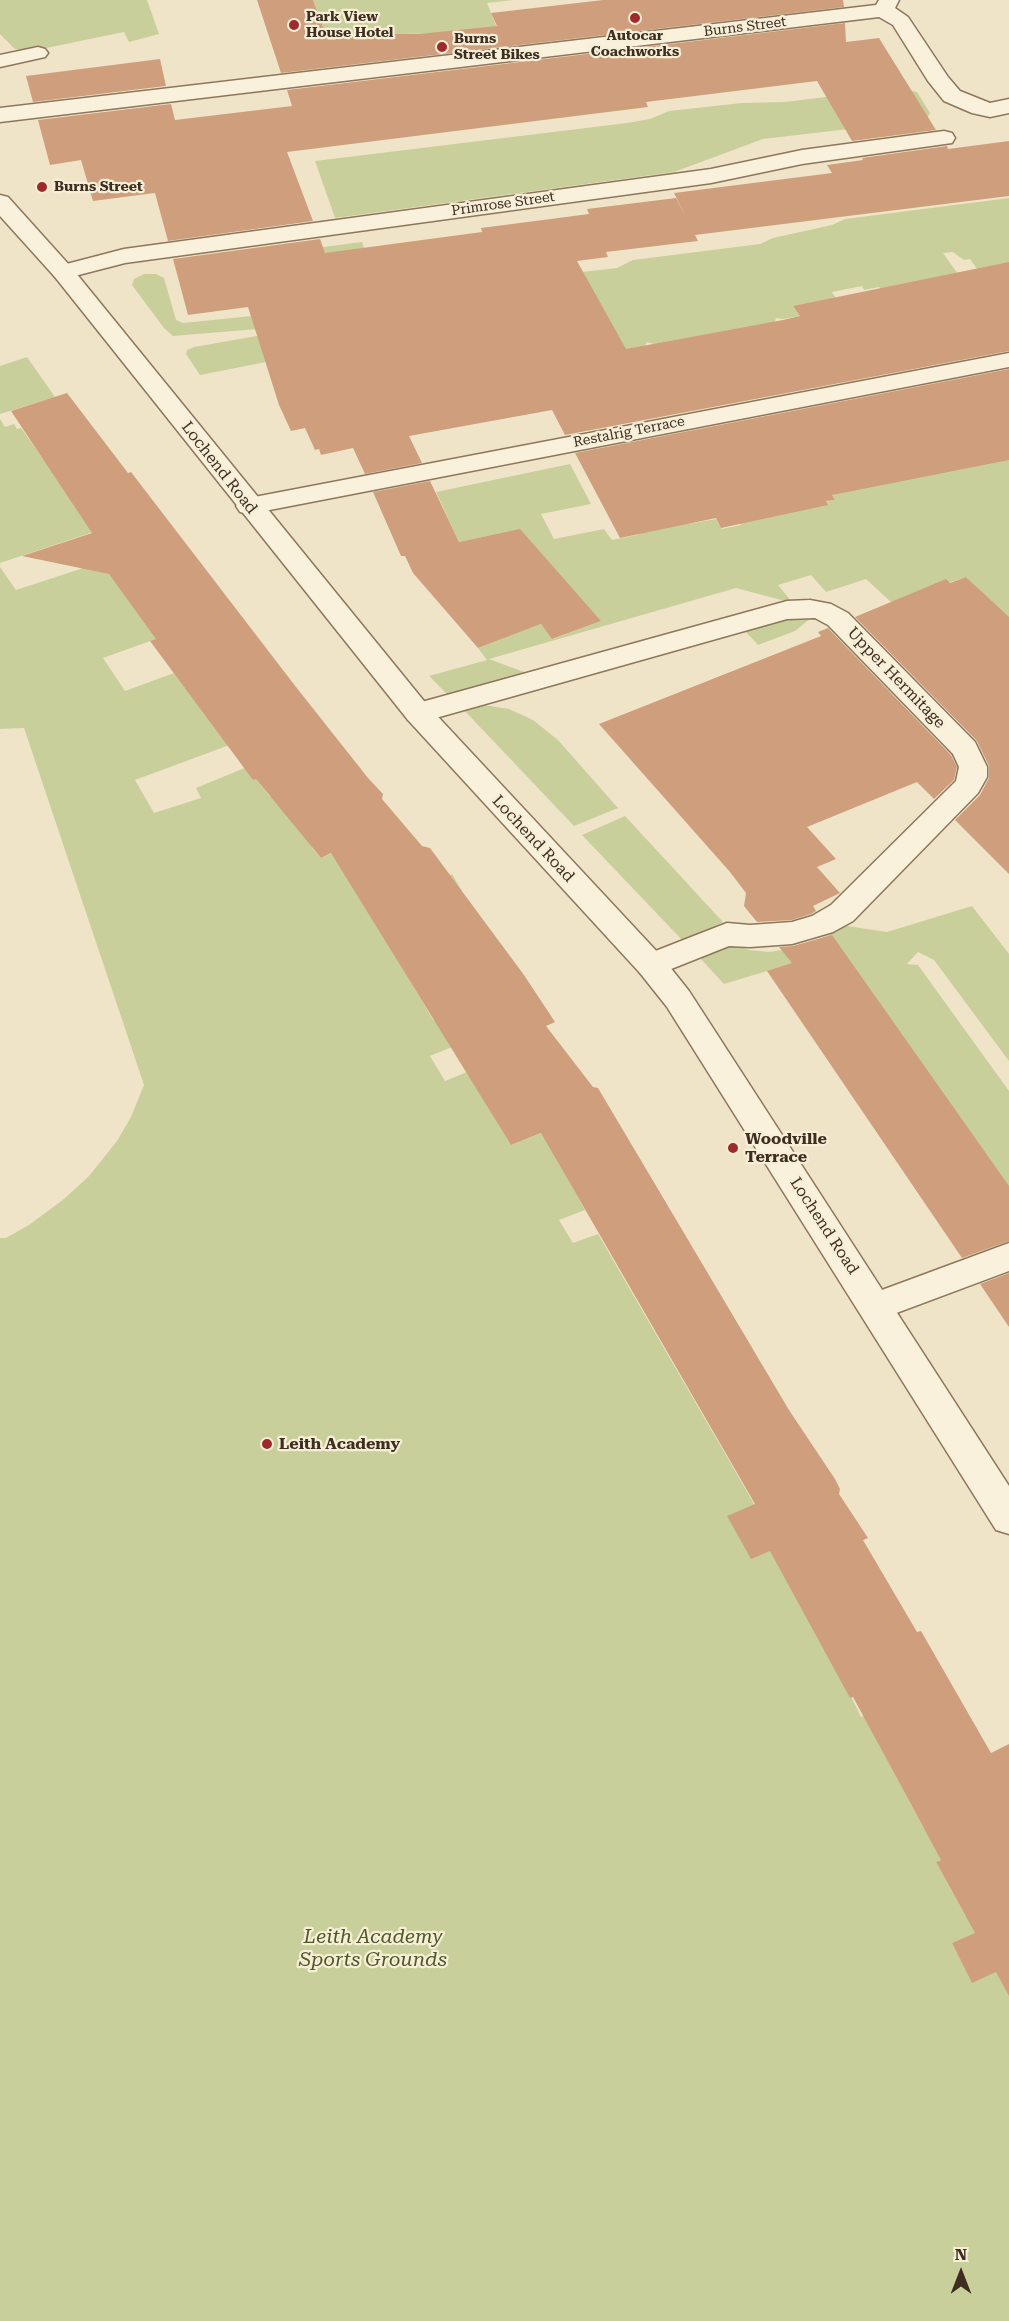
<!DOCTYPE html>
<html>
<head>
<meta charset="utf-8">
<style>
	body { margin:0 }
	#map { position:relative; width:1009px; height:2321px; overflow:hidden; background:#f0e4c8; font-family:"Roboto Serif",serif }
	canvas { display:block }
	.north { position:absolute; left:931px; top:2243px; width:60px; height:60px; -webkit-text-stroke:4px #f7eed8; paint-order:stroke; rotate:0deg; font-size:16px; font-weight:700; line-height:24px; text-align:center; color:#3d2e20 }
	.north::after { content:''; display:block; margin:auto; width:21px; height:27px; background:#3d2e20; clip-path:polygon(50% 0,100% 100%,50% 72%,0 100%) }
</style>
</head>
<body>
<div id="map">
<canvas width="1009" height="2321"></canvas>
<div class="north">N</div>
</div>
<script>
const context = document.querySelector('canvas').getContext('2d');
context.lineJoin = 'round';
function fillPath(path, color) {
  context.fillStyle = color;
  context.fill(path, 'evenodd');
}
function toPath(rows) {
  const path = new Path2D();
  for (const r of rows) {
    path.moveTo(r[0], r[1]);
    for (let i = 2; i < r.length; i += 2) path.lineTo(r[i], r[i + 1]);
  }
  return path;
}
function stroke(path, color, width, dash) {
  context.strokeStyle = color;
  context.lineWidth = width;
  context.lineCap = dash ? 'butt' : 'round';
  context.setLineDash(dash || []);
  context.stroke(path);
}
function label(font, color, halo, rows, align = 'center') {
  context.font = font + ' "Roboto Serif",serif';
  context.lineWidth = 4.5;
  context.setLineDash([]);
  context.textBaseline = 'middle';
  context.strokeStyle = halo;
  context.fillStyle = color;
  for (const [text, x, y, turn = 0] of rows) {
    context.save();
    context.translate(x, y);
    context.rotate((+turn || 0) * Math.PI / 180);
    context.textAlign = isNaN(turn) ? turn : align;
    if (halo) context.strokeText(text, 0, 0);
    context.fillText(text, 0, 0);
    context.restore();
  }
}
fillPath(toPath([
	[0,0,147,0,159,34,129,42,124,32,27,52,15,49,0,34],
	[313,0,513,0,487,3,499,33,395,34,375,39,373,35,328,40],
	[898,88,917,92,930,113,926,120,763,139,674,172,335,218,315,161,627,123,650,119,669,111,742,103,785,102],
	[1009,198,1009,267,980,273,970,259,964,260,953,252,943,253,966,285,889,299,879,287,864,290,862,286,832,292,842,308,793,306,800,316,783,319,776,318,775,322,654,344,647,342,645,346,626,350,327,350,200,375,186,354,187,350,194,347,308,327,285,252,362,242,383,303,530,278,617,268,633,260,760,244,773,238,832,225,845,219],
	[144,274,156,274,164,278,176,320,183,323,262,315,270,328,173,336,164,328,132,285,134,279],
	[27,357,55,397,0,414,0,366],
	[0,419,5,427,14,424,17,429,21,428,56,477,147,514,0,563],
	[1009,449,1009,639,977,587,966,577,891,602,866,579,826,592,811,575,778,585,793,603,736,588,489,659,532,675,450,697,429,676,487,660,478,648,541,624,553,639,601,621,503,533,459,542,436,492,570,464,591,504,541,514,554,539,604,529,612,540,637,535,681,512,688,524,716,519,722,529,741,525,737,517,835,500,832,495],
	[117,557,103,568,107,574,114,575,138,613,181,630,103,658,125,691,174,673,185,688,275,661,282,669,219,693,248,732,312,707,316,713,135,780,154,813,201,798,196,788,247,767,270,797,356,763,361,769,312,848,321,858,339,850,448,877,452,874,462,891,374,921,434,1021,526,988,452,1047,430,1056,445,1081,467,1072,511,1145,606,1108,545,1138,585,1210,559,1220,573,1243,598,1234,779,1547,861,1717,948,1679,878,1743,923,1827,970,1847,936,1862,965,1915,1000,1900,1009,1919,952,1943,972,1982,1009,1966,1009,2321,0,2321,0,1238,6,1238,29,1225,64,1199,89,1176,117,1141,131,1117,144,1085,24,728,0,729,0,567,16,590],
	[800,619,810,619,795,631,758,645,745,631,783,620],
	[483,705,509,709,533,720,558,740,618,808,574,826,461,707],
	[625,816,723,922,684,942,582,835],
	[972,906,1009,954,1009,1061,934,960,918,952,907,964,918,965,1009,1091,1009,1187,767,971,724,984,700,958,730,943,749,950,769,952,794,948,829,935,841,925,887,932]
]), '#c9cf9b');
fillPath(toPath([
	[257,0,313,0,328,40,379,34,419,34,497,26,491,13,603,0,843,0,844,7,281,73],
	[845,23,846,42,879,38,936,130,852,141,817,81,646,102,648,107,287,152,313,221,168,241,155,193,93,201,81,160,50,165,38,120,171,104,175,120,292,106,287,90],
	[160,59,166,86,33,102,26,76],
	[1009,141,1009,196,695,235,698,241,606,252,608,257,577,261,626,349,783,320,800,316,793,306,1009,262,1009,351,565,435,552,410,409,436,422,463,365,474,353,448,321,455,319,449,315,450,305,428,291,431,279,405,248,307,188,315,173,259,320,239,325,253,482,232,481,228,589,214,587,209,676,198,686,217,674,193,832,173,827,165,863,160,862,158,947,146,948,149],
	[1009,369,1009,460,832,495,835,500,826,501,828,505,721,528,716,518,620,538,575,453],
	[67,393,128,473,131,472,296,687,368,778,383,794,382,799,422,846,430,848,524,975,555,1022,546,1026,593,1087,598,1088,789,1410,835,1479,840,1489,839,1494,868,1538,863,1540,917,1632,921,1631,991,1753,1009,1744,1009,1996,996,1972,972,1983,952,1943,975,1933,936,1862,941,1860,853,1697,850,1698,770,1551,751,1559,727,1516,755,1504,541,1133,511,1145,331,853,321,858,256,779,253,780,150,641,156,639,109,574,22,556,92,533,11,411],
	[430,481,459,542,520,529,601,621,552,639,541,624,478,648,413,573,405,556,401,556,373,492],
	[966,577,1009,617,1009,874,955,820,980,795,989,778,989,766,977,741,855,617,946,579,950,583],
	[828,628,951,755,957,767,954,780,934,799,917,782,807,827,836,859,817,867,840,893,813,906,816,911,811,914,792,920,757,922,744,906,746,893,730,872,599,724,821,636,818,632],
	[832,935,1009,1186,1009,1241,962,1258,767,971,792,963,779,947,793,946],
	[1009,1273,1009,1327,980,1284]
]), '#cf9f7d');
const service = toPath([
	[38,47,45,49,48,53,45,57,0,67,0,55,38,47]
]);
const minor = toPath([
	[879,0,899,0,895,8,908,17,948,77,960,91,990,103,1009,99,1009,113,990,117,972,113,944,101,928,81,893,25,879,17,0,122,0,108,876,5,879,0],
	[944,131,952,133,955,138,952,143,802,164,711,183,125,263,63,279,55,277,51,272,55,267,124,249,711,169,802,150,944,131],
	[1009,353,1009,367,249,514,240,512,236,506,240,500,249,498,1009,353],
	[810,600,831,604,848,613,975,742,987,767,987,777,978,793,853,921,833,932,792,944,750,947,729,946,651,977,640,973,636,965,640,957,727,923,750,925,792,922,812,916,831,905,956,781,959,767,953,754,828,625,815,618,787,619,418,723,408,720,404,713,408,706,418,703,787,601,810,600],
	[1009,1243,1009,1271,875,1321,863,1317,858,1307,863,1297,1009,1243]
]);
const tertiary = toPath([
	[0,195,8,197,71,267,428,706,662,957,689,991,1009,1486,1009,1534,996,1530,667,1007,640,973,408,720,55,277,0,216,0,195]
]);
stroke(service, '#8d765c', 3);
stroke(minor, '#8d765c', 3);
stroke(tertiary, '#8d765c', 3);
fillPath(service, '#faf1dc');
fillPath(minor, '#faf1dc');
fillPath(tertiary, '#faf1dc');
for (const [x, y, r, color] of [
	[635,18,6,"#9e2a2b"],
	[294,25,6,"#9e2a2b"],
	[442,47,6,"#9e2a2b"],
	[42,187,6,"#9e2a2b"],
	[733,1148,6,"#9e2a2b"],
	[267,1444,6,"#9e2a2b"]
]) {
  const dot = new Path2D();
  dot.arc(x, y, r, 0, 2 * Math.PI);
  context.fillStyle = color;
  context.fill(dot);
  stroke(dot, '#f7eed8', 2);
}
label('bold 14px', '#3d2e20', '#f7eed8', [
	["Park View",306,17],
	["House Hotel",306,33],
	["Autocar",635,36,"center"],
	["Coachworks",635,52,"center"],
	["Burns",454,39],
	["Street Bikes",454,55],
	["Burns Street",54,187]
], 'left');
label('14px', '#3d2e20', '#f7eed8', [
	["Burns Street",745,27,-7],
	["Primrose Street",503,204,-8],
	["Restalrig Terrace",629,432,-11]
]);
label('16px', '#3d2e20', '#f7eed8', [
	["Lochend Road",219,468,52],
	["Upper Hermitage",896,678,46],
	["Lochend Road",533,839,47],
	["Lochend Road",824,1226,57]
]);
label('bold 16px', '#3d2e20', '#f7eed8', [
	["Woodville",745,1139],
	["Terrace",745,1157],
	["Leith Academy",279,1444]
], 'left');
label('italic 20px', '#4d5a26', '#f7eed8', [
	["Leith Academy",373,1937],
	["Sports Grounds",373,1960]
]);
</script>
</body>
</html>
